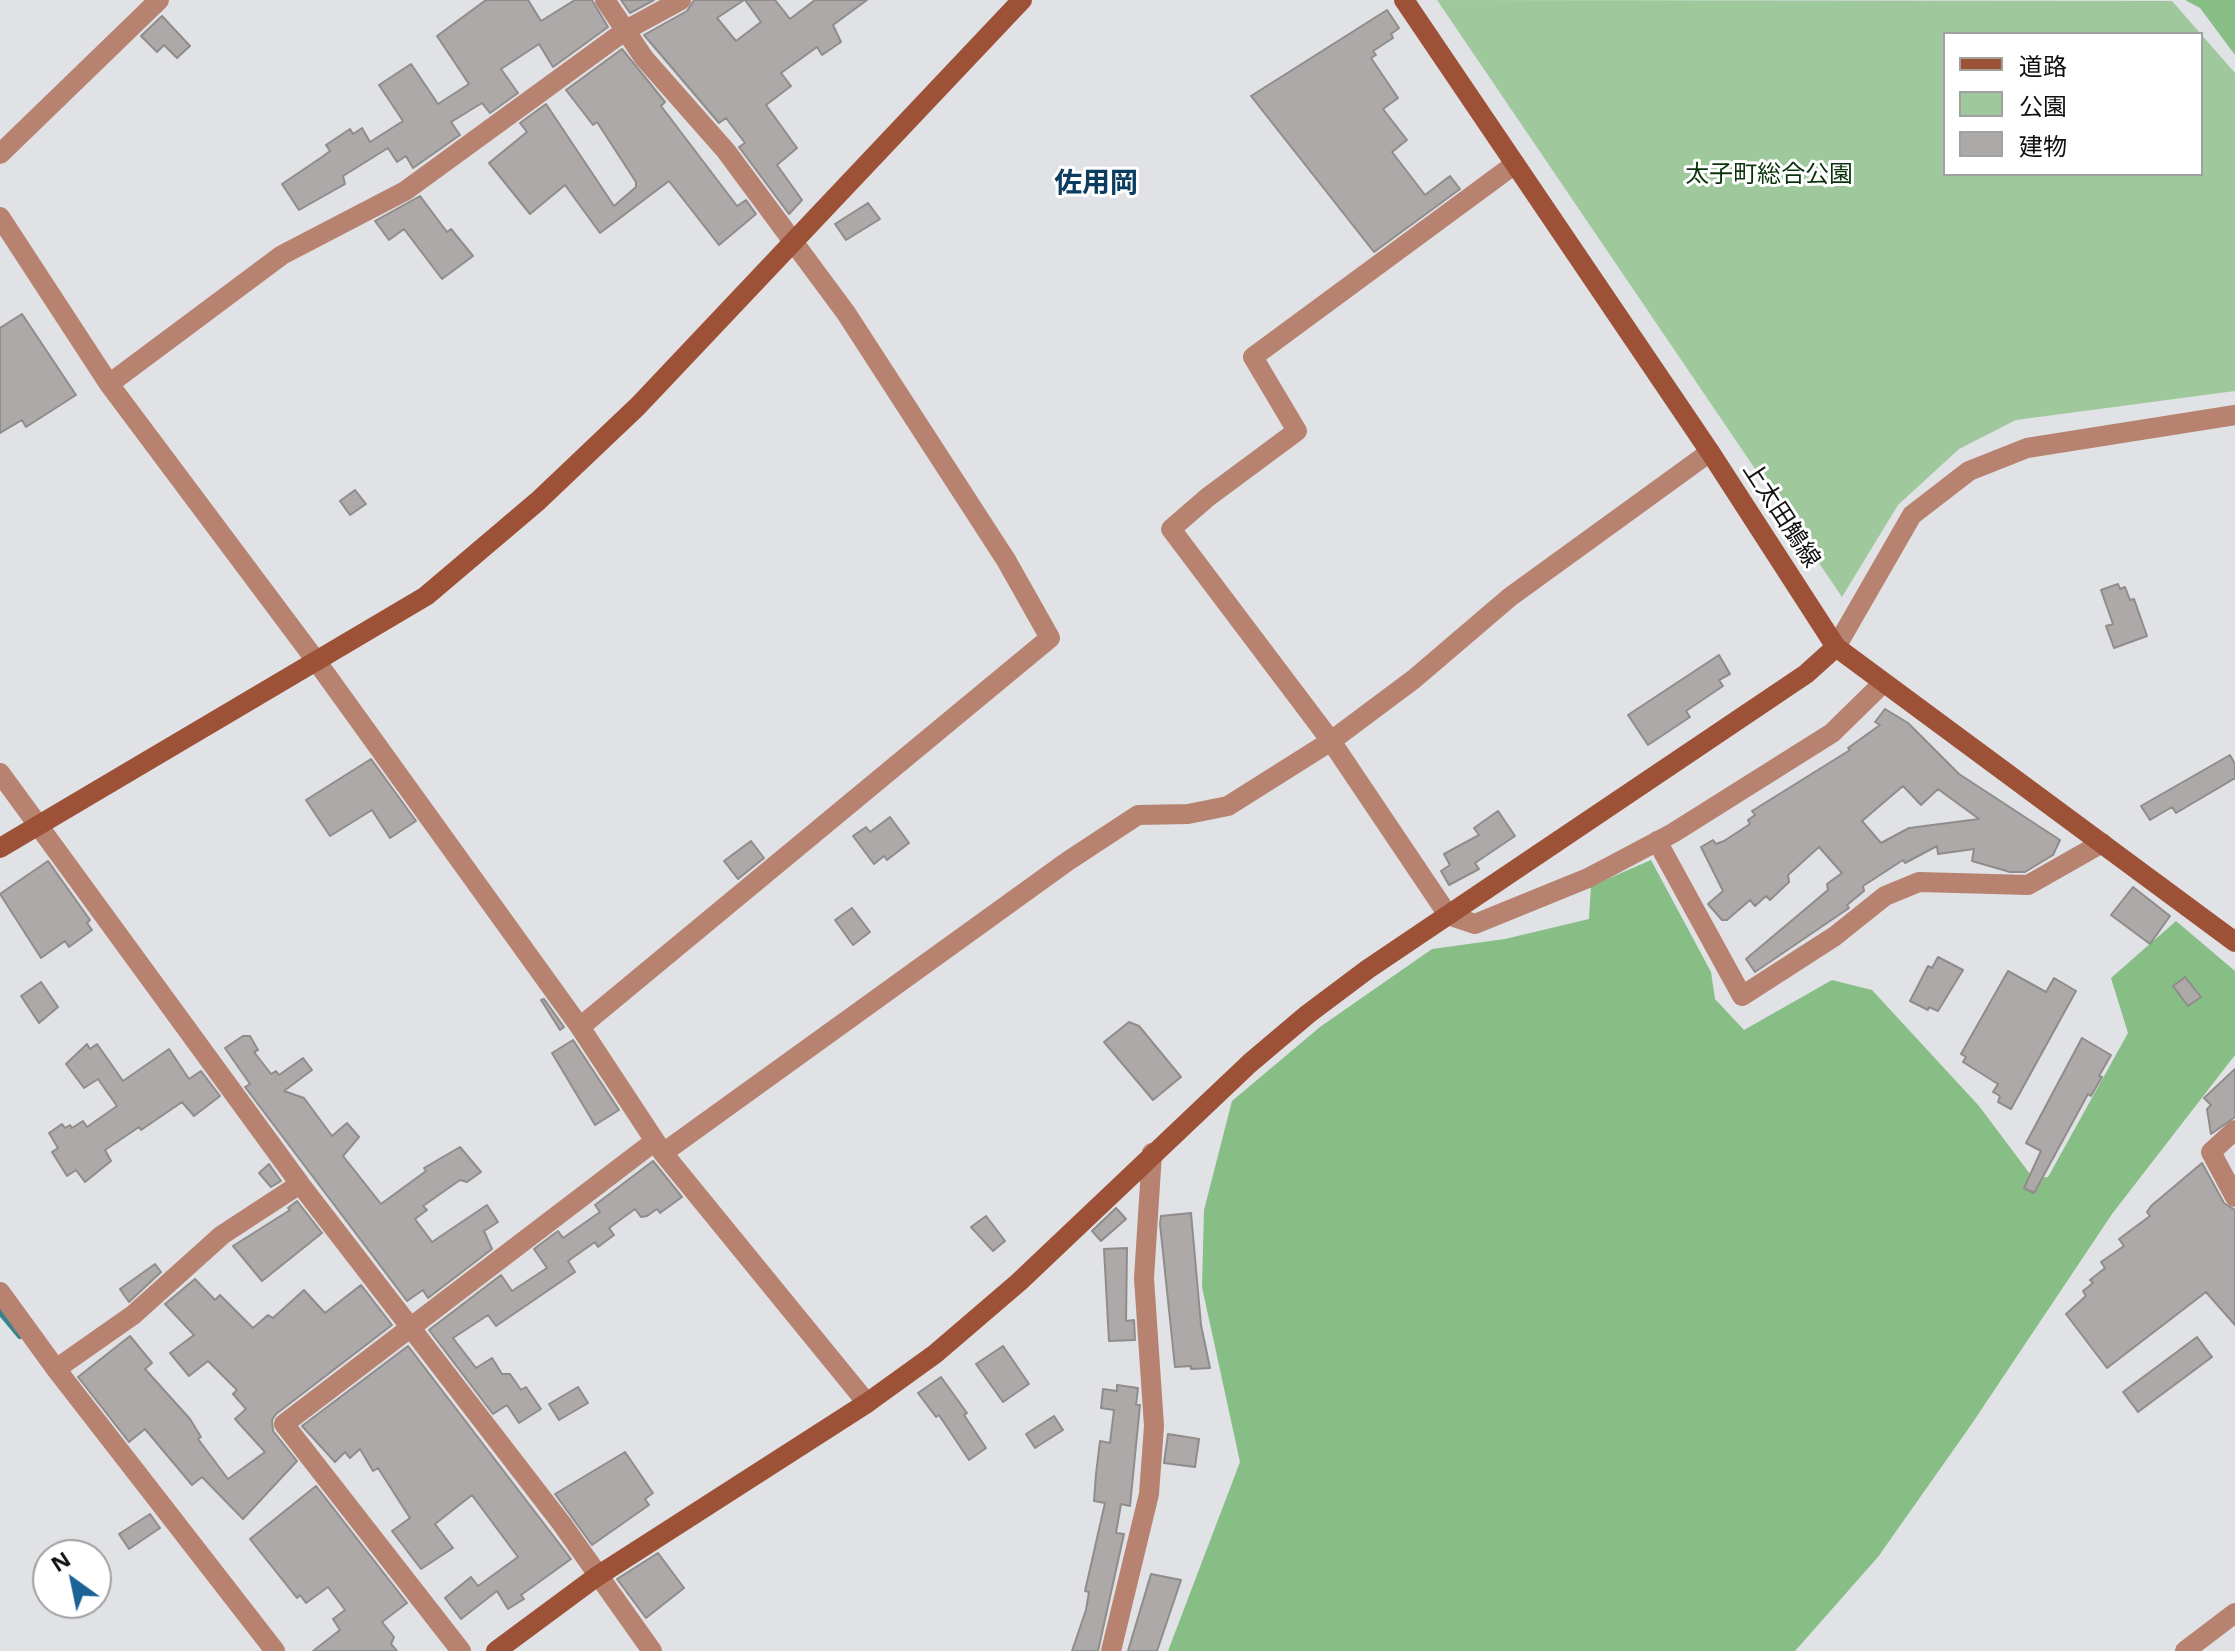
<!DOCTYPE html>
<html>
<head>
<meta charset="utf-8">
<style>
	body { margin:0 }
	#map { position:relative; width:2235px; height:1651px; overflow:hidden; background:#e0e2e5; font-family:"Noto Sans","Noto Sans JP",sans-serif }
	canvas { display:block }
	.legend { position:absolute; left:1943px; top:32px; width:260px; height:144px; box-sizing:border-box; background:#fff; border:2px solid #a0a0a0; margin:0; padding:10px 14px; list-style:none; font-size:24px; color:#111112 }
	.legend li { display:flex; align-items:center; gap:16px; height:40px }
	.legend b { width:40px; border:2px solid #a0a0a0 }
	.north { position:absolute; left:32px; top:1539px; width:80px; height:80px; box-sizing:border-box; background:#fff; border:2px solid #a0a0a0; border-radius:50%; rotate:327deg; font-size:22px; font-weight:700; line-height:32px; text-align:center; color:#111112 }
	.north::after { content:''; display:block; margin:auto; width:28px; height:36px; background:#1b6397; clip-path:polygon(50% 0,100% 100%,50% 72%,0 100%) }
</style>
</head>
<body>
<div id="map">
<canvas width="2235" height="1651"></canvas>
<ul class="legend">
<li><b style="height:10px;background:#9d5137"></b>道路</li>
<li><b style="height:22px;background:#9fc99d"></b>公園</li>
<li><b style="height:22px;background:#ada9a8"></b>建物</li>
</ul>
<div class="north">N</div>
</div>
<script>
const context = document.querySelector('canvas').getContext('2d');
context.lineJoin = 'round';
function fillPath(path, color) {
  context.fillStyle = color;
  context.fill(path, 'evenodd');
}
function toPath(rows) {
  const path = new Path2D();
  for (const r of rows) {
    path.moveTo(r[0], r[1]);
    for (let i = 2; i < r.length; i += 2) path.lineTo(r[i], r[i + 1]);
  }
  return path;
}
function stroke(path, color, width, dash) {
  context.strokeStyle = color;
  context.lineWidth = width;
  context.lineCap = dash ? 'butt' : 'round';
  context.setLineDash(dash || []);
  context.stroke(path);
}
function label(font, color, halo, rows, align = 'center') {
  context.font = font + ' "Noto Sans","Noto Sans JP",sans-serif';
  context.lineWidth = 6;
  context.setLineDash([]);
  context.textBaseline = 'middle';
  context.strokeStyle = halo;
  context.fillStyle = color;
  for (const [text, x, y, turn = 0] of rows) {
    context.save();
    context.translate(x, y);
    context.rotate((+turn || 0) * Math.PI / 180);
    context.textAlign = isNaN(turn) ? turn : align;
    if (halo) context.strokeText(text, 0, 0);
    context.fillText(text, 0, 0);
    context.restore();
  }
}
fillPath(toPath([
	[1437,0,2172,1,2235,73,2235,391,2016,420,1959,449,1898,505,1842,597],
	[1945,34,2201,34,2201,174,1945,174]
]), '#9fc99d');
fillPath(toPath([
	[2185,0,2235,0,2235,55,2200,8],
	[1651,860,1711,972,1715,999,1744,1030,1832,980,1872,990,1979,1106,2033,1178,2048,1177,2128,1033,2111,978,2176,921,2235,971,2235,1055,2112,1214,1971,1425,1878,1557,1795,1651,1168,1651,1240,1462,1202,1287,1204,1210,1232,1101,1320,1027,1432,949,1505,939,1589,919,1591,886]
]), '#87be85');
stroke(toPath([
	[0,1312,20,1336]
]), '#38848c', 6);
const building = toPath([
	[486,0,528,0,541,21,575,0,592,0,608,27,553,67,539,44,501,69,518,93,490,113,482,103,451,122,460,135,413,168,406,156,397,162,388,148,343,176,345,184,299,210,282,184,322,157,330,151,326,145,350,129,353,134,362,128,370,142,403,121,379,85,411,64,438,104,469,84,437,36,486,0],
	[621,0,654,0,630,13,621,0],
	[694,0,744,0,717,18,736,41,761,22,745,0,775,0,790,19,815,0,867,0,833,25,841,42,822,55,817,47,781,73,791,86,766,105,797,148,777,165,802,200,789,214,739,147,745,143,726,118,719,123,644,35,687,11,694,0],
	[1387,10,1399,28,1391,34,1393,38,1373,51,1376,55,1371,58,1398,98,1383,109,1407,140,1392,152,1425,195,1450,176,1460,189,1374,252,1251,96,1387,10],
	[162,16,190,46,177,58,164,45,157,52,141,36,162,16],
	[622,49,665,102,661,106,737,206,746,200,756,214,719,245,669,181,600,233,565,185,530,214,489,163,527,132,520,123,546,104,614,206,636,187,636,182,597,122,593,125,566,90,622,49],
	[420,196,447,232,451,229,473,256,442,279,404,229,389,240,375,221,420,196],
	[868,203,880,219,846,240,835,224,868,203],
	[22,314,76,395,26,427,22,420,0,433,0,328,22,314],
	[355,490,366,504,350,515,340,501,355,490],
	[2118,584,2120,589,2125,587,2130,600,2134,599,2147,636,2114,648,2106,626,2113,624,2101,590,2118,584],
	[1719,655,1730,674,1719,680,1723,686,1686,711,1690,717,1648,745,1628,715,1719,655],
	[1885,709,1908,723,1959,774,2060,840,2053,855,2025,872,2010,872,1972,861,1974,849,1938,854,1937,846,1905,863,1903,860,1863,886,1864,891,1847,905,1849,908,1755,972,1746,959,1828,890,1827,884,1842,873,1819,847,1788,875,1789,882,1770,900,1766,896,1755,906,1750,900,1727,920,1722,920,1708,904,1723,891,1701,847,1713,840,1716,844,1724,841,1750,824,1748,820,1755,815,1752,811,1850,750,1848,748,1880,725,1875,722,1885,709],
	[1903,786,1921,805,1938,789,1979,819,1909,828,1881,843,1862,821,1903,786],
	[2230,755,2235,764,2235,778,2176,813,2172,807,2150,820,2141,806,2230,755],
	[371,759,416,821,390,838,372,810,330,836,306,800,371,759],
	[1498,811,1515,836,1475,863,1479,869,1449,885,1441,871,1450,865,1444,854,1479,835,1474,828,1498,811],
	[890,817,909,843,887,860,884,856,874,864,853,836,866,827,870,832,890,817],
	[751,841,764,858,738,879,724,861,751,841],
	[48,861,90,920,87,923,92,930,69,947,65,941,41,958,0,894,48,861],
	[2133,887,2170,916,2150,944,2111,915,2133,887],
	[852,908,870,932,853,945,835,920,852,908],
	[1938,957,1963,970,1938,1011,1929,1007,1928,1010,1910,1001,1928,966,1932,968,1938,957],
	[2008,971,2046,992,2054,978,2076,991,2011,1109,1998,1102,2000,1096,1993,1092,1998,1084,1963,1062,1966,1057,1961,1054,2008,971],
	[2185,977,2201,997,2188,1006,2173,986,2185,977],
	[41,982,58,1007,39,1023,21,996,41,982],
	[544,999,564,1027,560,1030,541,1000,544,999],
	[1129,1022,1139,1026,1181,1077,1153,1100,1104,1042,1129,1022],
	[243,1036,250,1036,258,1050,254,1052,271,1074,276,1071,279,1075,303,1058,312,1070,284,1091,304,1098,332,1136,347,1123,359,1137,343,1156,381,1204,426,1171,424,1168,460,1147,481,1172,467,1182,460,1180,423,1206,427,1210,415,1219,432,1242,487,1205,498,1222,484,1231,492,1249,428,1298,423,1290,407,1301,245,1087,250,1084,225,1048,243,1036],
	[2082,1038,2111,1055,2099,1076,2102,1077,2091,1096,2088,1094,2034,1193,2024,1188,2041,1151,2026,1143,2082,1038],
	[573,1040,619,1110,595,1125,552,1053,573,1040],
	[87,1044,90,1049,97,1044,123,1081,169,1049,189,1079,201,1071,220,1096,194,1116,182,1102,141,1130,139,1127,105,1150,111,1161,85,1182,76,1170,67,1176,52,1152,58,1148,49,1133,62,1124,65,1128,70,1125,72,1128,83,1121,87,1127,117,1106,98,1079,84,1088,66,1064,87,1044],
	[2235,1069,2235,1117,2211,1134,2207,1109,2211,1105,2204,1098,2235,1069],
	[653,1161,682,1197,660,1213,657,1209,647,1216,641,1217,635,1209,609,1228,614,1235,598,1247,595,1242,568,1261,575,1272,496,1326,488,1315,453,1338,476,1368,492,1358,502,1374,510,1374,521,1390,526,1387,541,1409,519,1423,507,1405,493,1414,429,1330,501,1275,512,1291,547,1268,534,1249,558,1231,563,1238,600,1212,595,1205,653,1161],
	[2202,1163,2224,1203,2235,1210,2235,1325,2206,1292,2107,1368,2066,1314,2086,1296,2083,1291,2093,1283,2090,1280,2105,1268,2101,1262,2124,1246,2119,1239,2150,1216,2147,1212,2151,1206,2202,1163],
	[269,1164,281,1181,271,1187,259,1173,269,1164],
	[297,1201,322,1233,262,1281,233,1246,290,1210,288,1208,297,1201],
	[1116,1208,1126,1219,1101,1241,1092,1231,1116,1208],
	[1191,1213,1201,1325,1210,1368,1191,1369,1191,1366,1175,1367,1160,1224,1161,1216,1191,1213],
	[986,1216,1005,1241,993,1251,971,1227,986,1216],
	[1127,1248,1126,1321,1134,1320,1135,1340,1109,1341,1104,1249,1127,1248],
	[155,1264,161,1272,129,1302,120,1289,155,1264],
	[195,1279,215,1300,220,1295,253,1328,268,1315,273,1318,304,1290,325,1313,361,1285,392,1325,276,1414,272,1420,273,1431,297,1461,243,1519,202,1477,192,1485,145,1429,129,1442,78,1377,130,1336,152,1363,145,1369,190,1419,201,1437,198,1439,228,1479,265,1452,235,1419,246,1409,233,1394,237,1390,208,1361,189,1376,170,1353,194,1335,165,1304,195,1279],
	[2197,1337,2212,1357,2138,1412,2123,1392,2197,1337],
	[408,1346,571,1559,521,1595,524,1599,508,1609,497,1591,461,1619,445,1598,471,1577,478,1586,518,1557,472,1495,435,1524,453,1548,421,1569,392,1531,410,1518,378,1468,373,1471,360,1449,350,1458,345,1452,335,1462,302,1426,408,1346],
	[1003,1346,1029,1384,1003,1402,976,1364,1003,1346],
	[941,1377,967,1413,964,1415,986,1448,969,1460,939,1415,936,1417,918,1393,941,1377],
	[1117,1385,1138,1388,1136,1405,1140,1405,1130,1506,1121,1504,1116,1533,1124,1534,1098,1651,1072,1651,1086,1610,1089,1592,1085,1591,1105,1503,1094,1501,1096,1474,1100,1441,1110,1443,1114,1410,1101,1408,1103,1389,1117,1391,1117,1385],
	[578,1387,588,1403,559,1420,549,1404,578,1387],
	[1054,1416,1063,1430,1035,1448,1026,1434,1054,1416],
	[1168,1434,1199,1439,1195,1467,1164,1463,1168,1434],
	[625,1452,653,1493,645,1499,649,1505,592,1545,555,1494,625,1452],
	[316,1486,407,1603,382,1622,394,1637,391,1644,397,1651,313,1651,340,1630,333,1619,345,1610,328,1587,306,1603,300,1595,297,1598,250,1539,316,1486],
	[150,1514,160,1528,129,1549,119,1534,150,1514],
	[658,1553,684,1588,646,1618,617,1579,658,1553],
	[1151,1574,1181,1580,1157,1651,1128,1651,1151,1574]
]);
fillPath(building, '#ada9a8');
stroke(building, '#8f8c8b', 2);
stroke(toPath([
	[0,154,159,0],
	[1515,164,1253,357,1297,431,1208,497,1171,529,1331,741,1448,915,1475,924,1588,878,1673,833,1832,733,1882,684],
	[0,217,109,384,317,662,580,1027,663,1153,867,1403],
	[109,384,282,255,405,191,626,30,681,0],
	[1836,647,1912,515,1969,471,2027,448,2235,415],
	[0,773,300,1184,562,1524,652,1651],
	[1657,841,1742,996,1835,936,1885,896,1919,882,2028,885,2102,843],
	[580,1027,1050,638,1006,560,846,313,726,151,644,58,605,0],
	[2235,1130,2211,1152,2235,1197],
	[663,1153,1068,861,1138,815,1188,814,1228,806,1331,741,1414,679,1510,597,1710,452],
	[0,1292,56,1369,133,1315,222,1235,300,1184],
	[56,1369,275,1651],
	[461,1651,284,1424,655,1141],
	[1111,1651,1149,1494,1154,1426,1144,1278,1152,1153],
	[2185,1651,2235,1613]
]), '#b78270', 20);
stroke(toPath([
	[1404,0,1710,452,1836,647,2235,942],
	[0,848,426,596,538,501,638,406,1022,0],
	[496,1651,596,1577,867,1403,935,1354,1019,1282,1250,1063,1308,1014,1368,969,1806,674,1836,647]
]), '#9d5137', 20);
label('24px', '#0a320c', '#fff', [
	["太子町総合公園",1769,175]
]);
label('24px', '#111112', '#fff', [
	["上太田鵤線",1781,515,57]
]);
label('bold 28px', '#0b3d61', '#fff', [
	["佐用岡",1096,184]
]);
</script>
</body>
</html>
